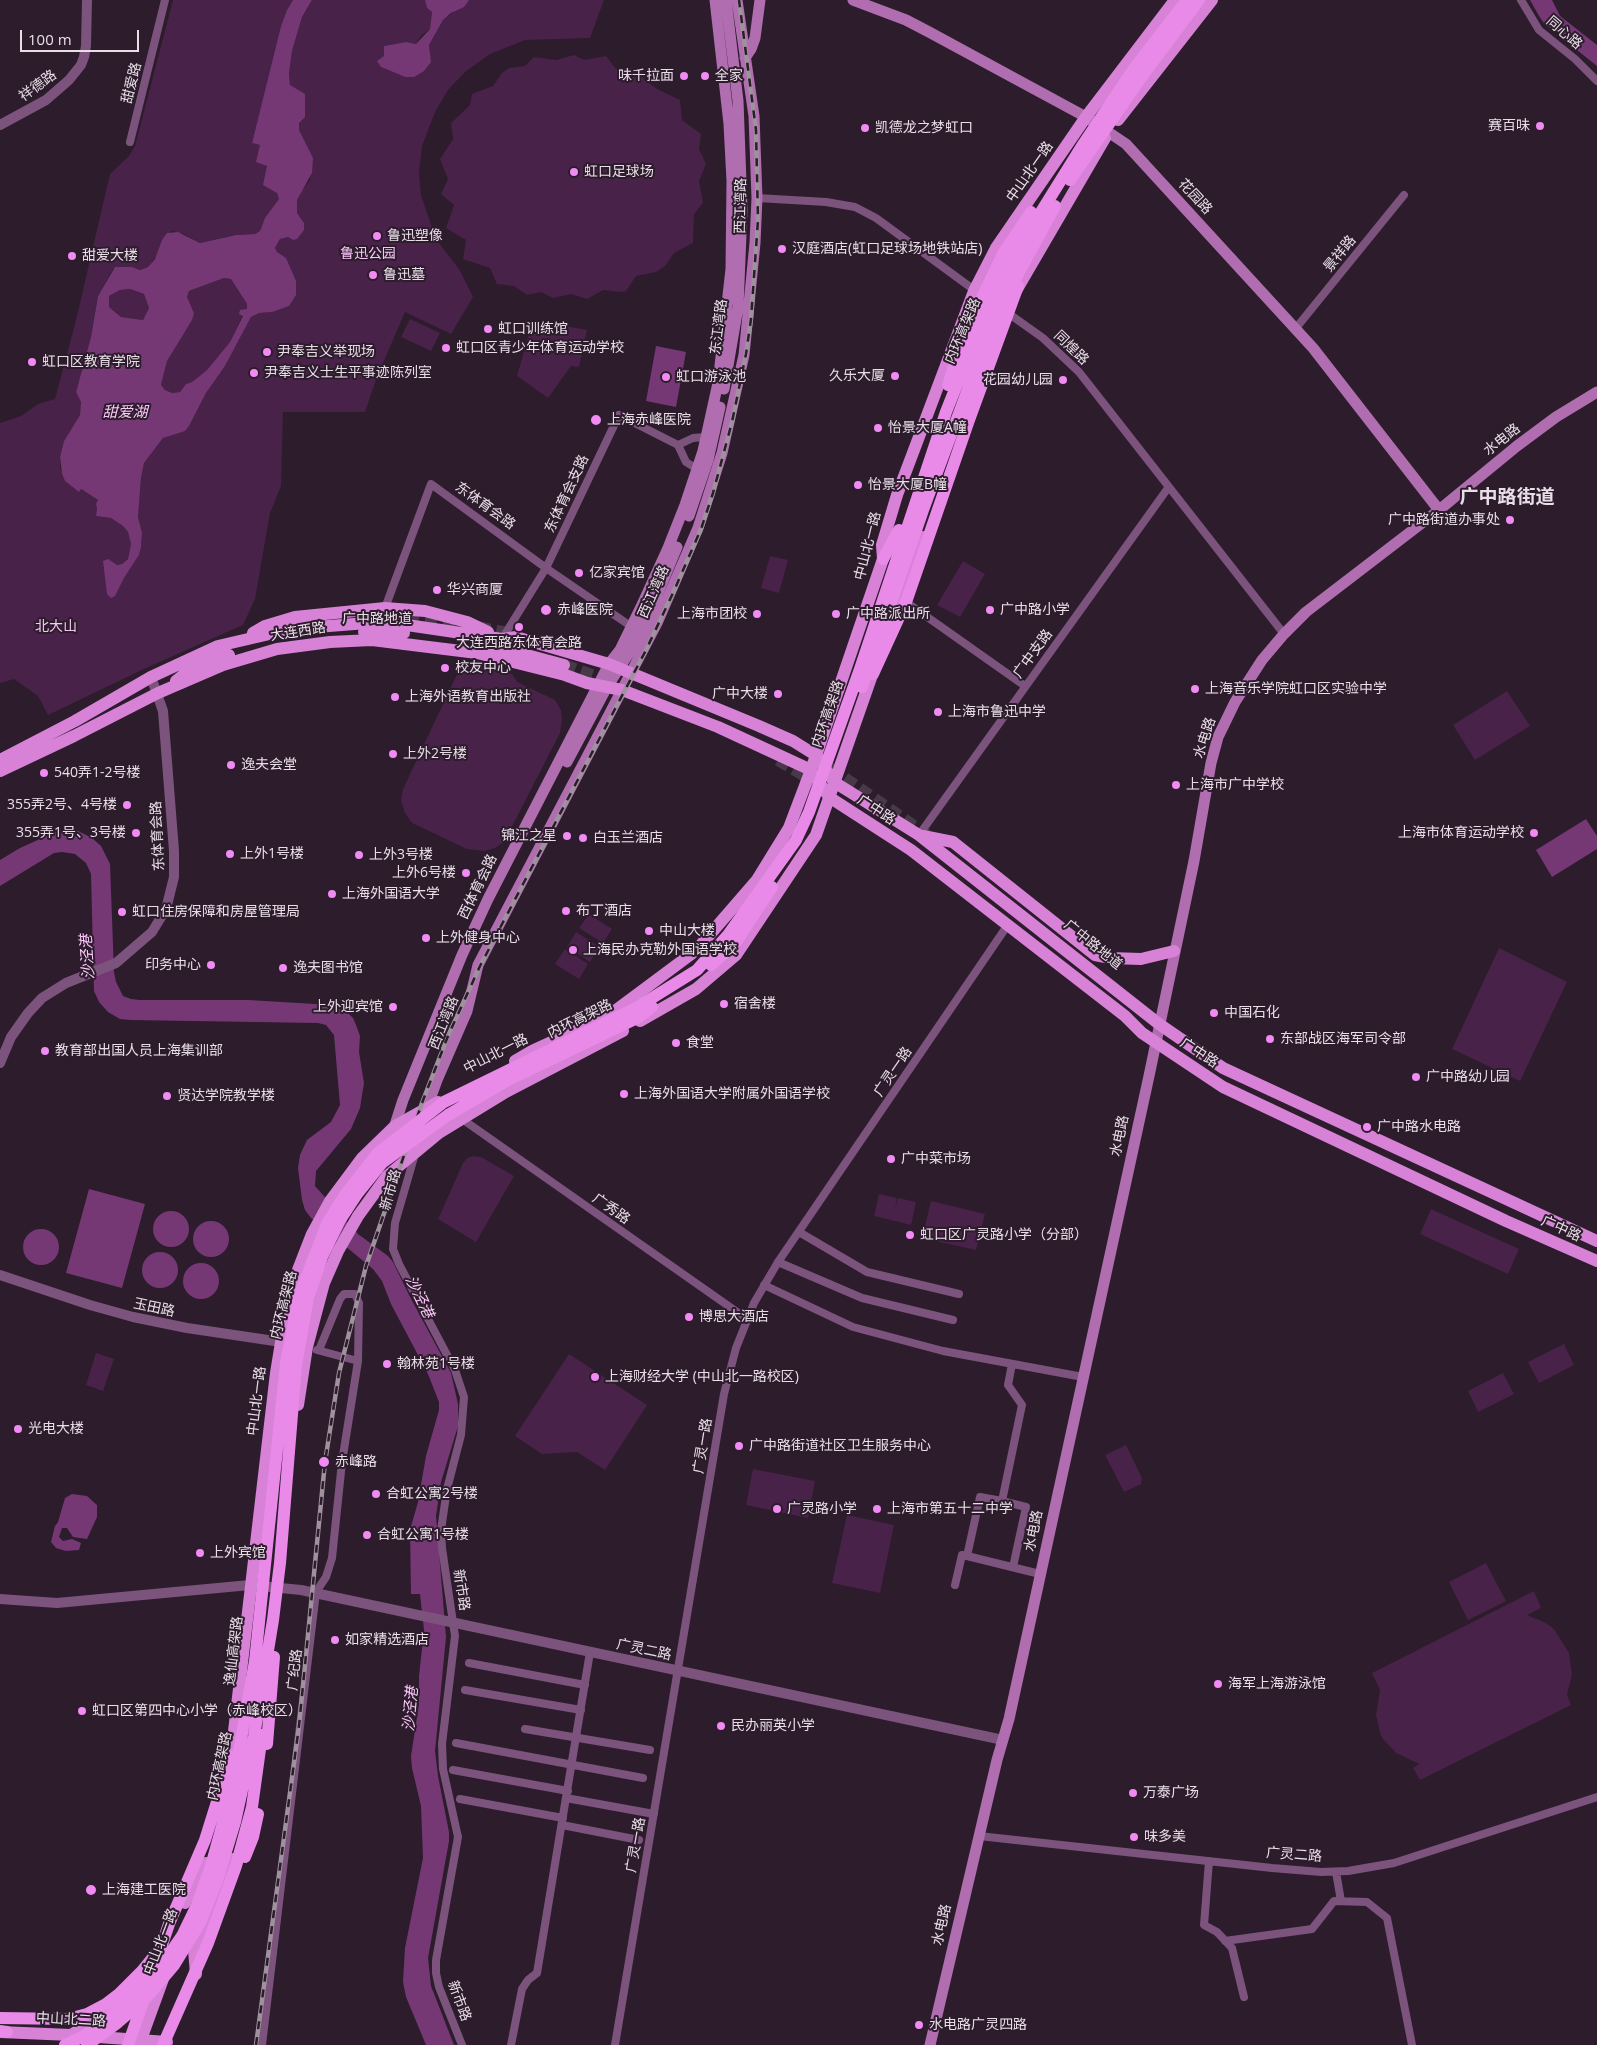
<!DOCTYPE html>
<html>
<head>
<meta charset="utf-8">
<style>
	body { margin:0 }
	#map { position:relative; width:1597px; height:2045px; overflow:hidden; background:#2c1c2c; font-family:"Open Sans",sans-serif }
	canvas { display:block }
	.scale { position:absolute; left:20px; top:30px; width:119px; height:22px; box-sizing:border-box; border:2px solid #e9dee8; border-top:0; padding-left:6px; font-size:15px; line-height:18px; white-space:nowrap; color:#e9dee8; -webkit-text-stroke:4px #2c1c2c; paint-order:stroke }
</style>
</head>
<body>
<div id="map">
<canvas width="1597" height="2045"></canvas>
<div class="scale">100 m</div>
</div>
<script>
const context = document.querySelector('canvas').getContext('2d');
context.lineJoin = 'round';
function fillPath(path, color) {
  context.fillStyle = color;
  context.fill(path, 'evenodd');
}
function toPath(rows) {
  const path = new Path2D();
  for (const r of rows) {
    if (r.length === 3) {
      path.moveTo(r[0] + r[2], r[1]);
      path.arc(r[0], r[1], r[2], 0, 2 * Math.PI);
      continue;
    }
    path.moveTo(r[0], r[1]);
    for (let i = 2; i < r.length; i += 2) path.lineTo(r[i], r[i + 1]);
  }
  return path;
}
function stroke(path, color, width, dash) {
  context.strokeStyle = color;
  context.lineWidth = width;
  context.lineCap = dash ? 'butt' : 'round';
  context.setLineDash(dash || []);
  context.stroke(path);
}
function label(font, color, halo, rows, align = 'center') {
  context.font = font + ' "Open Sans","Noto Sans SC",sans-serif';
  context.lineWidth = 4;
  context.setLineDash([]);
  context.textBaseline = 'middle';
  context.strokeStyle = halo;
  context.fillStyle = color;
  for (const [text, x, y, turn = 0] of rows) {
    context.save();
    context.translate(x, y);
    context.rotate((+turn || 0) * Math.PI / 180);
    context.textAlign = isNaN(turn) ? turn : align;
    if (halo) context.strokeText(text, 0, 0);
    context.fillText(text, 0, 0);
    context.restore();
  }
}
fillPath(toPath([
	[173,0,293,0,287,10,281,26,252,143,260,145,267,166,272,188,277,193,279,199,263,223,260,231,255,234,235,235,200,243,184,234,172,231,162,240,158,254,148,267,140,270,136,268,113,269,98,296,91,337,76,392,81,402,80,415,64,441,60,457,60,468,65,481,79,491,80,489,98,500,96,516,111,518,123,526,128,532,131,544,128,558,122,564,103,567,115,596,124,578,139,555,142,540,138,517,141,478,144,463,163,438,189,426,206,393,225,366,251,317,259,313,272,312,277,252,275,248,280,239,288,237,293,240,304,223,297,213,297,200,300,193,310,180,312,158,299,130,298,91,290,85,289,74,292,51,302,17,312,0,425,0,427,8,432,12,430,29,421,36,416,44,406,42,384,46,385,51,381,67,405,77,430,52,429,45,443,20,469,0,604,0,590,38,525,40,490,54,465,72,448,90,435,112,422,146,419,172,421,195,436,239,459,269,473,297,451,334,405,312,377,377,365,412,283,412,281,486,270,513,255,599,243,625,146,668,48,715,38,696,14,679,0,683,0,423,21,416,38,404,55,399,77,316,110,174,129,156,135,146],
	[574,55,584,60,606,56,616,69,636,68,645,80,657,89,680,100,682,120,701,134,699,149,706,164,699,181,703,203,694,214,693,243,674,253,665,266,656,272,636,276,626,291,622,292,603,290,587,299,571,294,553,298,541,292,527,295,514,286,497,284,490,268,463,259,466,240,446,228,454,205,441,194,448,179,440,159,453,139,451,123,470,105,472,94,493,86,502,73,509,68,525,66,534,57,556,60],
	[224,278,231,279,247,304,247,309,245,310,230,342,207,370,192,382,186,384,180,392,172,393,164,390,161,385,167,361,194,313,187,297,189,291],
	[130,289,144,294,149,308,143,320,121,317,109,307,109,296,120,290],
	[410,319,440,333,431,351,401,337],
	[533,320,587,330,579,367,571,366,548,398,517,376],
	[770,556,788,560,779,593,761,588],
	[963,561,985,574,960,617,937,605],
	[485,666,512,674,517,682,555,700,561,710,562,720,560,733,504,842,495,848,484,851,467,849,412,823,405,813,401,800,403,789,458,672,468,668],
	[1507,691,1530,726,1475,760,1453,725],
	[589,914,612,929,603,943,579,928],
	[576,932,600,947,590,962,567,947],
	[1499,948,1567,982,1520,1081,1452,1049],
	[565,949,588,964,579,979,555,964],
	[474,1156,481,1157,514,1176,476,1242,438,1219,463,1163,467,1158],
	[879,1194,897,1198,895,1209,898,1198,916,1202,911,1225,874,1216],
	[931,1201,985,1214,976,1250,922,1238],
	[1431,1209,1519,1249,1508,1274,1420,1234],
	[1564,1344,1574,1365,1539,1383,1528,1362],
	[96,1353,114,1359,103,1391,86,1385],
	[569,1354,647,1405,605,1470,577,1452,542,1454,515,1436],
	[1503,1373,1514,1394,1478,1412,1468,1391],
	[1126,1445,1142,1478,1141,1484,1124,1492,1105,1455],
	[753,1469,815,1481,808,1518,746,1505],
	[847,1515,894,1525,880,1593,832,1583],
	[1486,1563,1506,1601,1468,1620,1449,1582],
	[1534,1591,1541,1608,1527,1615,1546,1623,1554,1629,1569,1653,1572,1675,1567,1694,1571,1705,1420,1780,1413,1768,1419,1764,1396,1753,1383,1739,1380,1733,1376,1715,1380,1690,1372,1673]
]), '#482248');
fillPath(toPath([
	[293,0,312,0,302,17,292,51,289,74,290,85,305,94,305,117,299,123,299,130,313,158,312,173,297,200,297,213,304,223,304,230,297,239,293,240,288,237,280,239,275,248,277,252,286,258,296,281,296,295,289,306,272,312,259,313,251,317,225,366,206,393,189,426,185,431,163,438,144,463,141,478,138,517,142,533,141,547,139,555,124,578,115,596,111,598,107,594,103,561,108,559,117,565,122,564,128,559,131,544,128,532,123,526,111,518,96,516,97,508,96,504,98,500,81,489,79,492,65,481,62,474,60,457,64,441,80,415,81,402,76,392,91,337,98,296,115,267,132,267,140,270,148,267,155,259,162,240,167,233,178,232,200,243,236,235,255,234,260,231,265,218,279,199,277,193,263,185,267,166,256,162,260,145,252,143,281,26,287,10],
	[224,278,231,279,247,304,247,309,240,310,239,314,243,316,230,342,207,370,192,382,186,384,180,392,172,393,165,390,161,385,167,361,192,320,194,313,187,297,189,291],
	[130,289,144,294,149,308,143,320,121,317,109,307,109,296,120,290],
	[425,0,469,0,464,7,451,13,443,20,429,45,431,62,424,71,414,77,405,77,381,67,377,61,384,56,384,46,406,42,416,44,430,29,432,12,427,8],
	[1530,0,1552,0,1560,16,1597,45,1597,66,1562,38,1556,30,1546,26,1539,16],
	[656,346,686,352,676,407,646,401],
	[1586,819,1597,836,1597,849,1552,877,1536,850],
	[60,830,76,830,92,838,101,846,110,864,114,972,116,982,123,996,131,999,140,1000,248,1000,332,1005,347,1012,353,1018,356,1025,360,1036,359,1052,364,1083,360,1108,351,1129,316,1171,315,1186,358,1234,388,1256,393,1262,410,1297,451,1373,458,1404,458,1426,441,1482,436,1516,446,1637,435,1751,438,1776,449,1832,449,1841,428,1958,431,1986,454,2045,426,2045,406,1997,403,1982,405,1948,423,1858,421,1806,412,1768,411,1756,419,1704,419,1676,424,1630,420,1594,411,1594,410,1530,418,1502,426,1456,439,1410,439,1402,428,1374,391,1304,382,1281,373,1269,311,1218,305,1210,302,1200,298,1168,300,1155,307,1140,331,1122,340,1105,334,1035,326,1025,318,1023,130,1020,120,1019,108,1012,99,1002,94,991,91,874,86,863,75,854,62,852,54,853,0,886,0,860,20,848],
	[89,1189,145,1204,122,1288,66,1273],
	[171,1229,18],
	[211,1239,18],
	[41,1247,18],
	[160,1270,18],
	[201,1281,18],
	[72,1494,87,1496,97,1505,97,1517,87,1539,73,1537,67,1528,62,1528,59,1537,63,1541,72,1539,81,1543,79,1550,66,1551,56,1548,51,1542,55,1526,58,1522,65,1498]
]), '#753875');
stroke(toPath([
	[407,618,482,628,519,635],
	[564,665,611,682],
	[778,760,817,783],
	[830,768,927,835]
]), '#483948', 12, [12, 6]);
stroke(toPath([
	[1521,0,1539,30,1575,59,1597,81],
	[130,142,165,0],
	[757,198,826,202,855,207,876,218,977,292],
	[1005,311,1043,338,1079,372,1284,634],
	[1296,328,1404,195],
	[678,445,686,462,697,469],
	[678,445,693,438,705,437],
	[906,602,1025,686],
	[385,608,431,484,546,568,632,627],
	[502,639,546,568,619,415,678,445],
	[919,835,1168,488],
	[462,1119,747,1319],
	[415,1154,395,1223,393,1249,399,1264,455,1370,464,1397,461,1435,447,1489,441,1530,442,1548,455,1636,442,1744,443,1769,458,1837,436,1960,436,1973,439,1987,462,2045],
	[799,1232,867,1272,959,1294],
	[778,1262,862,1298,953,1320],
	[764,1285,853,1327,943,1351,1083,1377],
	[317,1350,358,1361],
	[1002,1501,1026,1507,1013,1567],
	[967,1556,1040,1574],
	[955,1585,962,1555,967,1556,980,1497,1002,1501,1022,1405,1008,1385,1012,1364],
	[469,1663,585,1685],
	[465,1690,581,1710],
	[525,1729,650,1750],
	[456,1743,643,1778],
	[453,1770,568,1791],
	[566,1798,654,1814],
	[460,1799,563,1818],
	[562,1825,639,1840],
	[979,1836,1272,1868,1321,1872,1348,1871,1394,1863,1597,1797],
	[1209,1861,1204,1925,1217,1932,1232,1948,1244,1997],
	[1336,1872,1341,1901],
	[1225,1941,1312,1929,1334,1901,1367,1902,1387,1918,1412,2045],
	[262,2045,316,1592,326,1577,332,1558,342,1462,358,1361,359,1303,355,1294,344,1294,340,1299,319,1350],
	[511,2045,522,1989,528,1980,537,1973,590,1652],
	[615,2045,724,1394,736,1348,754,1303,778,1262,1007,926]
]), '#7c537c', 8);
stroke(toPath([
	[0,125,46,100,69,80,81,65,84,57,86,46,87,0],
	[0,1063,11,1037,28,1013,42,998,66,983,116,963,152,932,166,909,174,877,174,851,163,711,151,677],
	[0,1275,90,1305,133,1317,187,1328,288,1343],
	[0,1599,57,1603,250,1585,301,1590,1003,1740]
]), '#7c537c', 10);
stroke(toPath([
	[853,0,906,20,929,32,1086,117,1126,144,1313,348,1439,510],
	[745,58,751,49,755,38,760,0],
	[724,389,738,307,742,210,738,101,726,0],
	[689,516,708,460,720,407],
	[567,762,607,687,629,653,648,617,677,547],
	[425,1113,437,1080,467,1011,478,965,657,623,698,528,722,453,744,355,755,243,757,198,754,116,737,0],
	[393,1131,403,1100,462,955,488,899,609,664,620,650,641,607,668,548,685,505,703,451,718,383,731,269,732,181,729,124,715,0],
	[930,2045,997,1760,1009,1719,1149,1076,1194,861,1211,763,1218,737,1235,702,1262,660,1284,634,1306,612,1439,510,1517,446,1556,417,1597,392]
]), '#b06daf', 11);
stroke(toPath([
	[1118,120,1212,0],
	[1013,296,1105,138],
	[890,626,922,537],
	[364,632,404,633],
	[253,633,265,626,295,617,385,608,425,611,467,622,488,632],
	[486,644,564,665],
	[176,681,196,665,229,655],
	[0,760,75,721,151,677,218,646,291,629,380,622,407,625,502,639,516,637,609,664,759,726,793,741,817,756,834,782,919,835,1159,1024,1223,1068,1597,1241],
	[0,771,74,736,158,693,223,665,277,649,330,642,372,640,477,653,565,675,587,683,622,690,718,727,811,770,829,797,911,850,1125,1016,1142,1033,1223,1087,1506,1221,1597,1261],
	[923,836,953,842,1095,955,1110,958,1141,959,1174,951],
	[640,1021,696,989,736,955,816,835,872,675],
	[515,1061,532,1051,608,1016,690,955,699,947,757,880,789,828,811,770,883,559,882,545,897,495,974,291,996,248,1086,117,1175,0],
	[298,1405,307,1347,324,1283,338,1251,358,1216,387,1176,439,1133,506,1092,623,1031],
	[229,1767,234,1731,276,1373,285,1318,298,1270,312,1234,330,1201,362,1158,395,1126,438,1102],
	[185,1903,206,1863],
	[196,1974,194,1950,232,1859],
	[0,2032,71,2035,167,2042],
	[71,2035,115,2007],
	[139,2045,163,1979]
]), '#d781d7', 12);
stroke(toPath([
	[883,559,899,530],
	[873,674,906,602],
	[0,2031,7,2032]
]), '#e98ae9', 12);
const rail = toPath([
	[256,2045,299,1726,325,1462,339,1373,366,1266,422,1103,448,1036,480,966,646,650,673,593,701,529,713,493,732,422,746,354,751,319,758,220,756,130,739,0]
]);
stroke(rail, '#9f929e', 4.5);
stroke(rail, '#2c1c2c', 2.5, [8]);
stroke(toPath([
	[1070,180,1140,79,1199,0],
	[948,385,965,333,1004,252,1031,212],
	[906,602,969,420,1018,286],
	[862,687,923,510,996,314,1055,206],
	[711,965,736,942,772,887],
	[267,1744,274,1657],
	[245,1857,253,1837,258,1814],
	[153,1971,169,1924,205,1840,231,1757],
	[0,2018,68,2019,87,2014,106,2004,119,1994,142,1971,155,1955],
	[65,2045,84,2036,113,2014,135,1995,160,1968,182,1936,197,1905,211,1866,232,1790,255,1661,286,1363,299,1296,327,1224,345,1195,378,1153,444,1102,636,1008,697,970,728,935,796,840,809,812,860,669,946,412,986,311,1023,241,1084,143,1133,70,1187,0],
	[87,2045,116,2024,146,1998,174,1965,201,1921,218,1878,235,1822,254,1736,273,1620,280,1563,296,1365,308,1298,322,1257,340,1220,357,1194,382,1163,448,1115,508,1080,639,1017,652,1007],
	[128,2045,143,2002],
	[163,2045,208,1943,236,1866,252,1807,262,1735]
]), '#e98ae9', 12);
for (const [x, y, r, color] of [
	[684,76,5,"#f28af3"],
	[705,76,5,"#f28af3"],
	[1540,126,5,"#f28af3"],
	[865,128,5,"#f28af3"],
	[574,172,5,"#f28af3"],
	[377,236,5,"#f28af3"],
	[782,249,5,"#f28af3"],
	[72,256,5,"#f28af3"],
	[373,275,5,"#f28af3"],
	[488,329,5,"#f28af3"],
	[446,348,5,"#f28af3"],
	[267,352,5,"#f28af3"],
	[32,362,5,"#f28af3"],
	[254,373,5,"#f28af3"],
	[895,376,5,"#f28af3"],
	[666,377,5,"#f28af3"],
	[1063,380,5,"#f28af3"],
	[596,420,6,"#f28af3"],
	[878,428,5,"#f28af3"],
	[858,485,5,"#f28af3"],
	[1510,520,5,"#f28af3"],
	[579,573,5,"#f28af3"],
	[437,590,5,"#f28af3"],
	[546,610,6,"#f28af3"],
	[990,610,5,"#f28af3"],
	[757,614,5,"#f28af3"],
	[836,614,5,"#f28af3"],
	[519,627,5,"#f28af3"],
	[445,668,5,"#f28af3"],
	[1195,689,5,"#f28af3"],
	[778,694,5,"#f28af3"],
	[395,697,5,"#f28af3"],
	[938,712,5,"#f28af3"],
	[393,754,5,"#f28af3"],
	[231,765,5,"#f28af3"],
	[44,773,5,"#f28af3"],
	[1176,785,5,"#f28af3"],
	[127,805,5,"#f28af3"],
	[136,833,5,"#f28af3"],
	[1534,833,5,"#f28af3"],
	[567,836,5,"#f28af3"],
	[583,838,5,"#f28af3"],
	[230,854,5,"#f28af3"],
	[359,855,5,"#f28af3"],
	[466,873,5,"#f28af3"],
	[332,894,5,"#f28af3"],
	[566,911,5,"#f28af3"],
	[122,912,5,"#f28af3"],
	[649,931,5,"#f28af3"],
	[426,938,5,"#f28af3"],
	[573,950,5,"#f28af3"],
	[211,965,5,"#f28af3"],
	[283,968,5,"#f28af3"],
	[724,1004,5,"#f28af3"],
	[393,1007,5,"#f28af3"],
	[1214,1013,5,"#f28af3"],
	[1270,1039,5,"#f28af3"],
	[676,1043,5,"#f28af3"],
	[45,1051,5,"#f28af3"],
	[1416,1077,5,"#f28af3"],
	[624,1094,5,"#f28af3"],
	[167,1096,5,"#f28af3"],
	[1367,1127,5,"#f28af3"],
	[891,1159,5,"#f28af3"],
	[910,1235,5,"#f28af3"],
	[689,1317,5,"#f28af3"],
	[387,1364,5,"#f28af3"],
	[595,1377,5,"#f28af3"],
	[18,1429,5,"#f28af3"],
	[739,1446,5,"#f28af3"],
	[324,1462,6,"#f28af3"],
	[376,1494,5,"#f28af3"],
	[777,1509,5,"#f28af3"],
	[877,1509,5,"#f28af3"],
	[367,1535,5,"#f28af3"],
	[200,1553,5,"#f28af3"],
	[335,1640,5,"#f28af3"],
	[1218,1684,5,"#f28af3"],
	[82,1711,5,"#f28af3"],
	[721,1726,5,"#f28af3"],
	[1133,1793,5,"#f28af3"],
	[1134,1837,5,"#f28af3"],
	[91,1890,6,"#f28af3"],
	[919,2025,5,"#f28af3"]
]) {
  const dot = new Path2D();
  dot.arc(x, y, r, 0, 2 * Math.PI);
  context.fillStyle = color;
  context.fill(dot);
  stroke(dot, '#2c1c2c', 2);
}
label('14px', '#e9dee8', '#2c1c2c', [
	["同心路",1564,33,41],
	["甜爱路",132,83,-76],
	["祥德路",38,86,-36],
	["中山北一路",1030,172,-55],
	["花园路",1195,197,47],
	["西江湾路",741,206,-89],
	["景祥路",1340,254,-51],
	["东江湾路",719,327,-83],
	["内环高架路",963,331,-67],
	["同煌路",1071,348,44],
	["水电路",1502,440,-38],
	["东体育会支路",567,494,-65],
	["东体育会路",485,506,36],
	["中山北一路",868,546,-76],
	["西江湾路",654,592,-66],
	["广中路地道",377,619],
	["大连西路",298,632,-9],
	["广中支路",1033,654,-54],
	["内环高架路",828,714,-71],
	["水电路",1205,738,-72],
	["广中路",876,810,33],
	["东体育会路",158,836,-93],
	["西体育会路",478,887,-64],
	["广中路地道",1093,945,39],
	["内环高架路",580,1019,-26],
	["西江湾路",444,1023,-68],
	["广中路",1199,1053,33],
	["中山北一路",496,1054,-27],
	["广灵一路",893,1072,-56],
	["水电路",1120,1136,-78],
	["新市路",391,1190,-74],
	["广秀路",611,1209,35],
	["广中路",1561,1229,24],
	["内环高架路",284,1305,-76],
	["玉田路",154,1308,12],
	["中山北一路",257,1401,-83],
	["广灵一路",703,1446,-81],
	["水电路",1034,1531,-78],
	["新市路",461,1590,81],
	["广灵二路",644,1650,12],
	["逸仙高架路",234,1651,-83],
	["广纪路",295,1670,-83],
	["内环高架路",220,1766,-78],
	["广灵一路",636,1845,-80],
	["广灵二路",1294,1855,4],
	["水电路",942,1925,-77],
	["中山北一路",161,1942,-69],
	["新市路",459,2001,70],
	["中山北二路",71,2020,3]
]);
label('14px', '#e9dee8', '#2c1c2c', [
	["味千拉面",674,76,"right"],
	["全家",715,76],
	["赛百味",1530,126,"right"],
	["凯德龙之梦虹口",875,128],
	["虹口足球场",584,172],
	["鲁迅塑像",387,236],
	["汉庭酒店(虹口足球场地铁站店)",792,249],
	["甜爱大楼",82,256],
	["鲁迅墓",383,275],
	["虹口训练馆",498,329],
	["虹口区青少年体育运动学校",456,348],
	["尹奉吉义举现场",277,352],
	["虹口区教育学院",42,362],
	["尹奉吉义士生平事迹陈列室",264,373],
	["久乐大厦",885,376,"right"],
	["虹口游泳池",676,377],
	["花园幼儿园",1053,380,"right"],
	["上海赤峰医院",607,420],
	["怡景大厦A幢",888,428],
	["怡景大厦B幢",868,485],
	["广中路街道办事处",1500,520,"right"],
	["亿家宾馆",589,573],
	["华兴商厦",447,590],
	["赤峰医院",557,610],
	["广中路小学",1000,610],
	["上海市团校",747,614,"right"],
	["广中路派出所",846,614],
	["大连西路东体育会路",519,643,"center"],
	["校友中心",455,668],
	["上海音乐学院虹口区实验中学",1205,689],
	["广中大楼",768,694,"right"],
	["上海外语教育出版社",405,697],
	["上海市鲁迅中学",948,712],
	["上外2号楼",403,754],
	["逸夫会堂",241,765],
	["540弄1-2号楼",54,773],
	["上海市广中学校",1186,785],
	["355弄2号、4号楼",117,805,"right"],
	["355弄1号、3号楼",126,833,"right"],
	["上海市体育运动学校",1524,833,"right"],
	["锦江之星",557,836,"right"],
	["白玉兰酒店",593,838],
	["上外1号楼",240,854],
	["上外3号楼",369,855],
	["上外6号楼",456,873,"right"],
	["上海外国语大学",342,894],
	["布丁酒店",576,911],
	["虹口住房保障和房屋管理局",132,912],
	["中山大楼",659,931],
	["上外健身中心",436,938],
	["上海民办克勒外国语学校",583,950],
	["印务中心",201,965,"right"],
	["逸夫图书馆",293,968],
	["宿舍楼",734,1004],
	["上外迎宾馆",383,1007,"right"],
	["中国石化",1224,1013],
	["东部战区海军司令部",1280,1039],
	["食堂",686,1043],
	["教育部出国人员上海集训部",55,1051],
	["广中路幼儿园",1426,1077],
	["上海外国语大学附属外国语学校",634,1094],
	["贤达学院教学楼",177,1096],
	["广中路水电路",1377,1127],
	["广中菜市场",901,1159],
	["虹口区广灵路小学（分部）",920,1235],
	["博思大酒店",699,1317],
	["翰林苑1号楼",397,1364],
	["上海财经大学 (中山北一路校区)",605,1377],
	["光电大楼",28,1429],
	["广中路街道社区卫生服务中心",749,1446],
	["赤峰路",335,1462],
	["合虹公寓2号楼",386,1494],
	["广灵路小学",787,1509],
	["上海市第五十二中学",887,1509],
	["合虹公寓1号楼",377,1535],
	["上外宾馆",210,1553],
	["如家精选酒店",345,1640],
	["海军上海游泳馆",1228,1684],
	["虹口区第四中心小学（赤峰校区）",92,1711],
	["民办丽英小学",731,1726],
	["万泰广场",1143,1793],
	["味多美",1144,1837],
	["上海建工医院",102,1890],
	["水电路广灵四路",929,2025]
], 'left');
label('14px', '#f9c5f8', '#2c1c2c', [
	["鲁迅公园",368,254],
	["北大山",56,627]
]);
label('italic 15px', '#fcc8fb', '#2c1c2c', [
	["甜爱湖",125,413],
	["沙泾港",88,957,-94],
	["沙泾港",419,1297,64],
	["沙泾港",411,1709,-85]
]);
label('bold 19px', '#e9dee8', '#2c1c2c', [
	["广中路街道",1507,498]
]);
</script>
</body>
</html>
